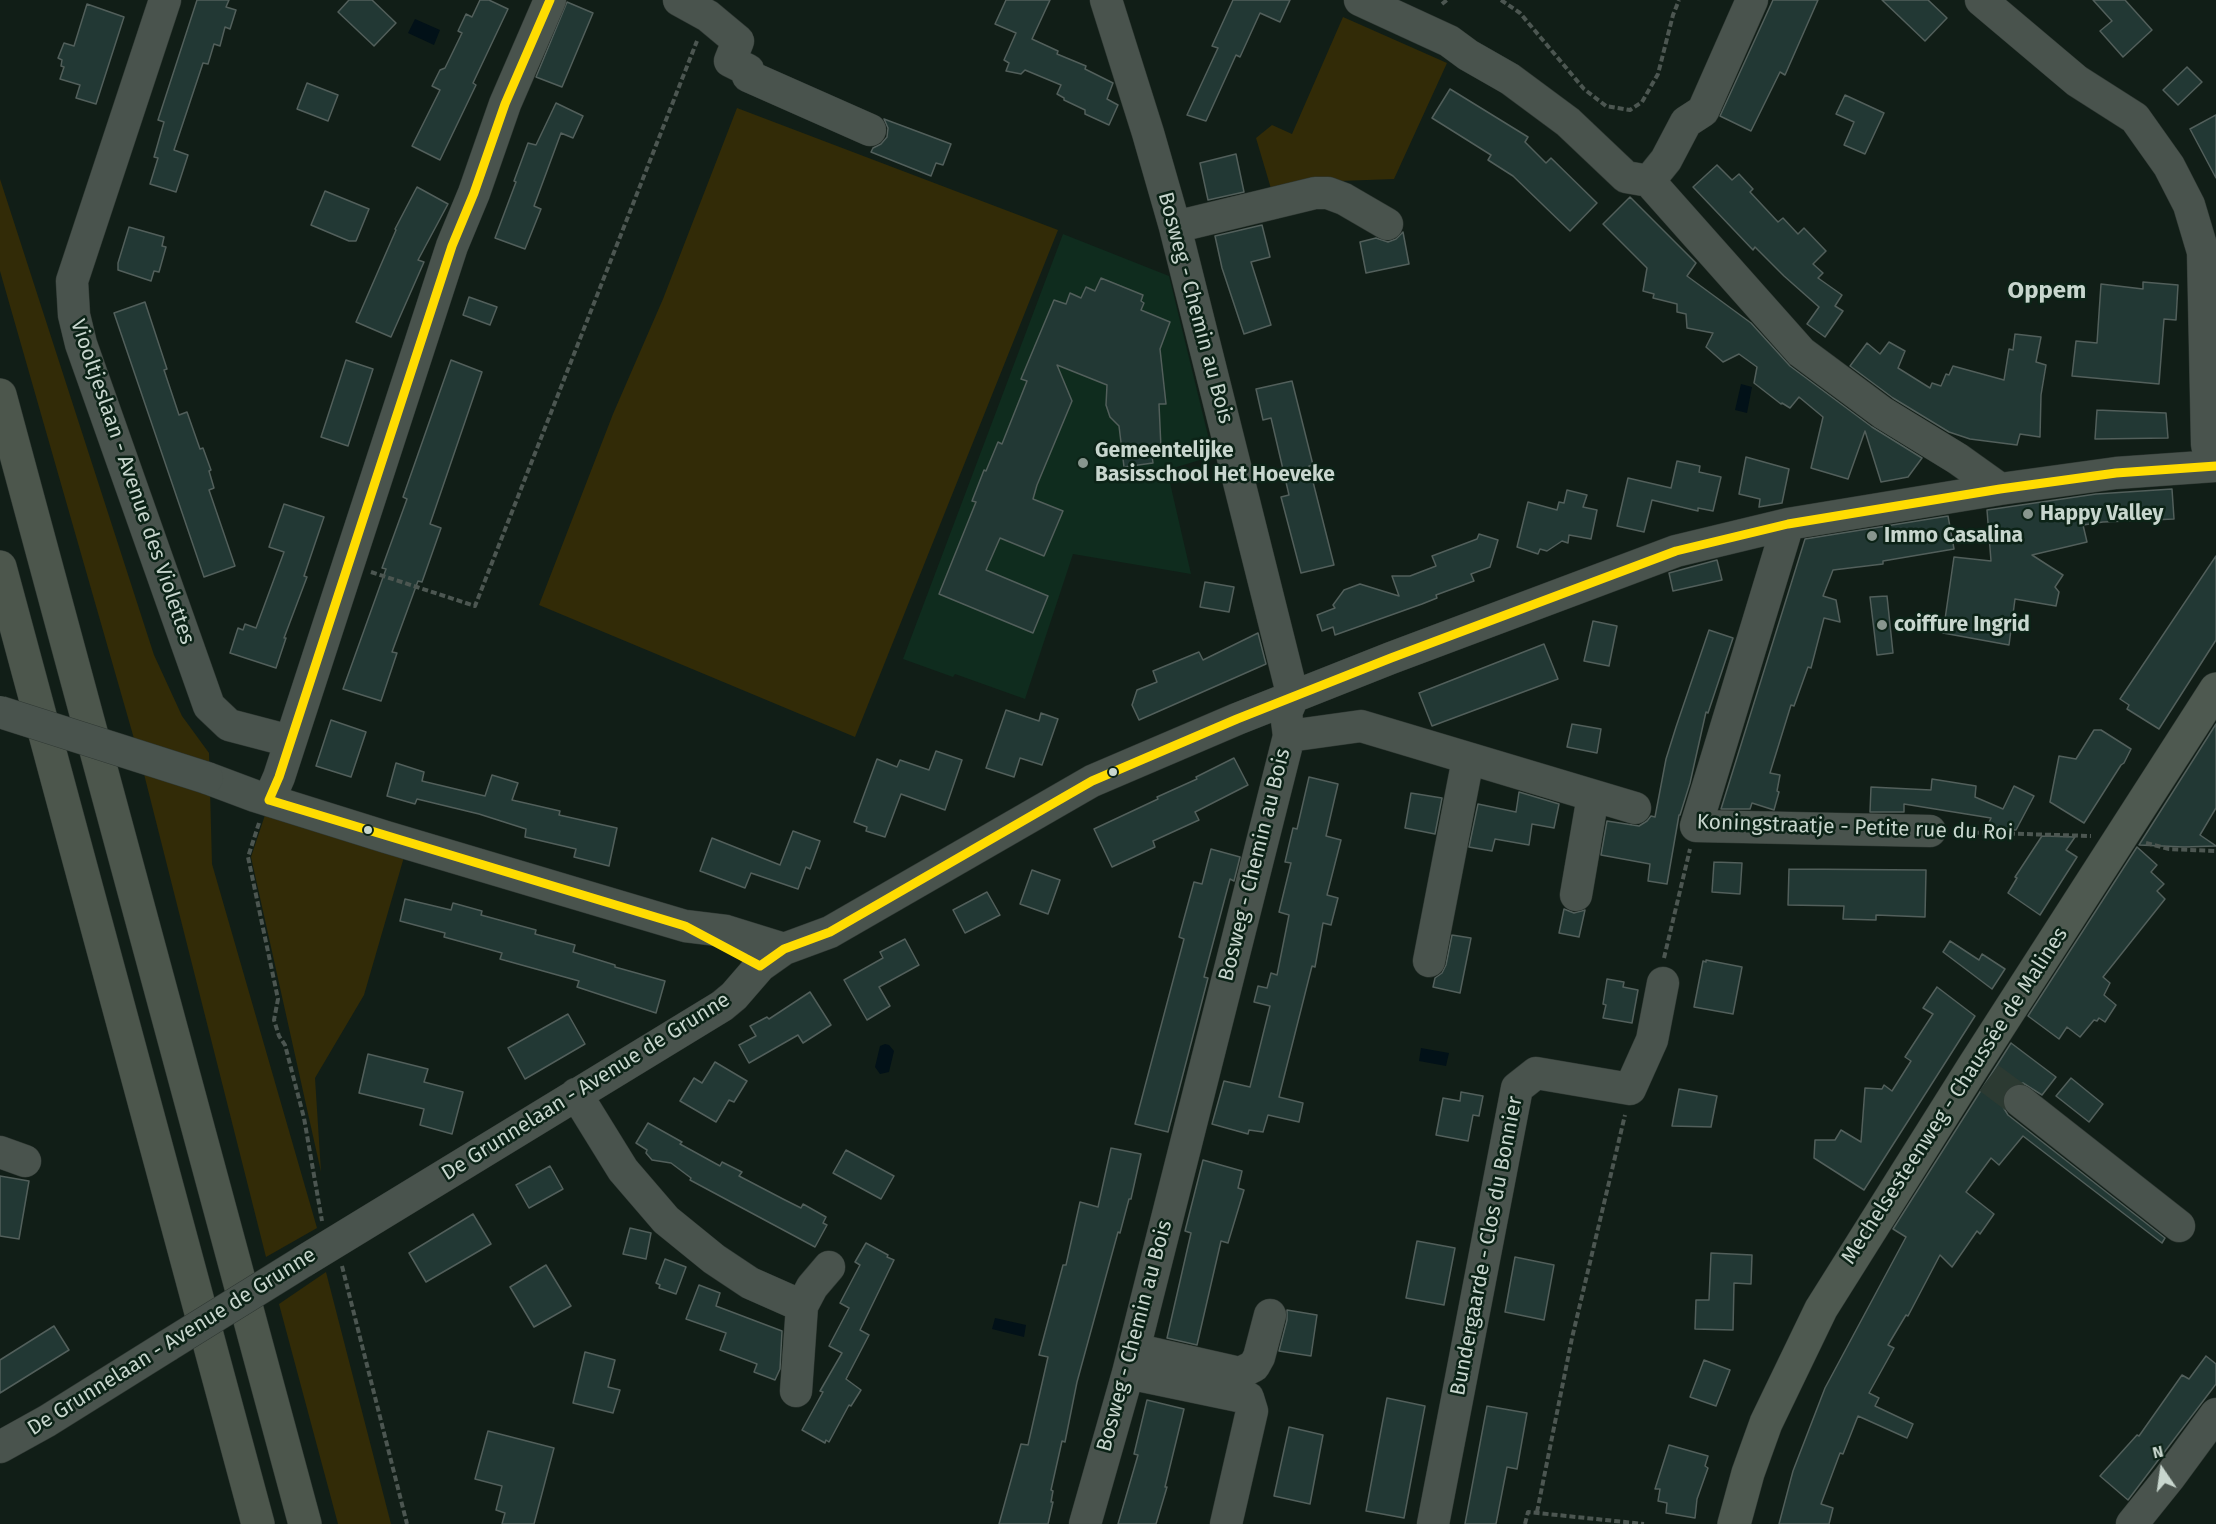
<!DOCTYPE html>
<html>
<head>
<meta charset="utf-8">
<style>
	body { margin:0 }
	#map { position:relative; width:2216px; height:1524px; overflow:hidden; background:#111e17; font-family:"Fira Sans",sans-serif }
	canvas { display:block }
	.north { position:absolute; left:2132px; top:1440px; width:60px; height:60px; -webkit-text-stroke:4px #0c2317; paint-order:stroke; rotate:347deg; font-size:16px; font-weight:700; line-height:24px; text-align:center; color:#c8d6ce }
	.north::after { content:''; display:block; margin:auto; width:21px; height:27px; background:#c8d6ce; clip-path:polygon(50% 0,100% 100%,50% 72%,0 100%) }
</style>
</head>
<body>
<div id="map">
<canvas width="2216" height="1524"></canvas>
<div class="north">N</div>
</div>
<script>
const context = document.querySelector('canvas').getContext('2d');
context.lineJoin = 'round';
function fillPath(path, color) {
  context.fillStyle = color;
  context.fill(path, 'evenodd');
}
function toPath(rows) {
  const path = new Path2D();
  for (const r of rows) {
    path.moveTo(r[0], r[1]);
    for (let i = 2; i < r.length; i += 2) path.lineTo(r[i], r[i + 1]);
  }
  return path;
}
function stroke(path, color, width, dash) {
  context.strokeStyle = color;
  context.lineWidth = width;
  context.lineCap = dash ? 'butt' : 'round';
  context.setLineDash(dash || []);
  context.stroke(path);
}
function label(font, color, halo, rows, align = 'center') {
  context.font = font + ' "Fira Sans",sans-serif';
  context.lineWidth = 5;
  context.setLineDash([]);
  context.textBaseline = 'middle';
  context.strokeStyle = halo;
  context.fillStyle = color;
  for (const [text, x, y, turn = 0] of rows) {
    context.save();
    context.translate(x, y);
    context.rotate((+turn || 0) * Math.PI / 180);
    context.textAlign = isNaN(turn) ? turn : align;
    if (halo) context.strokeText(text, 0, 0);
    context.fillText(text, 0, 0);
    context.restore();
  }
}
fillPath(toPath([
	[1063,234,1169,276,1213,456,1167,470,1191,574,1073,554,1025,699,955,674,953,677,903,659]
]), '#0f2c1e');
fillPath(toPath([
	[1343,17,1447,63,1394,179,1312,182,1272,192,1256,138,1272,125,1292,134],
	[737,108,1058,230,855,737,539,605,613,414,663,299],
	[0,179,154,655,182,716,209,753,212,864,317,1228,266,1257,143,770,0,271],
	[266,812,404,857,364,995,315,1078,321,1172,251,857],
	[326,1272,391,1524,338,1524,279,1304]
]), '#322b07');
fillPath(toPath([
	[415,19,440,30,434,45,408,33],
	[1741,384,1752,387,1747,413,1735,410],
	[885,1044,889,1045,894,1051,889,1072,880,1074,875,1067,880,1046],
	[1421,1048,1449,1053,1446,1066,1419,1061],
	[995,1318,1026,1325,1024,1337,992,1329]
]), '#021118');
const building = toPath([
	[197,0,229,0,226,7,236,10,230,29,225,27,220,46,214,44,208,64,203,63,174,150,188,155,176,192,150,184,158,158,154,157,164,122,158,120,197,0],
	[349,0,372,0,396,23,374,46,338,12,349,0],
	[480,0,489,0,508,9,473,83,476,85,440,160,412,146,440,90,432,86,440,70,445,68,462,33,458,31,466,14,472,17,480,0],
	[1006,0,1050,0,1032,39,1058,51,1057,54,1086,66,1085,69,1113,83,1107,99,1118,105,1109,125,1085,114,1085,110,1064,100,1064,98,1057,94,1061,85,1025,70,1021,74,1006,71,1009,63,1004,60,1016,33,995,24,1006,0],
	[1233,0,1290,0,1280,22,1260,13,1240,57,1236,55,1206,121,1187,115,1218,48,1212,46,1233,0],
	[1773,0,1818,0,1785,75,1780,72,1751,131,1720,116,1773,0],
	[1882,0,1928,0,1947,18,1925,41,1882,0],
	[2093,0,2125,0,2152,30,2123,57,2100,31,2112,21,2093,0],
	[567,2,593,13,562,87,536,77,567,2],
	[87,4,124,17,96,104,76,98,80,85,60,79,64,67,61,66,62,60,58,58,64,43,74,46,87,4],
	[2187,67,2202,82,2178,105,2163,90,2187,67],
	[307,83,338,95,328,121,297,109,307,83],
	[1450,89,1528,137,1525,142,1546,163,1551,158,1597,203,1570,231,1513,176,1488,160,1491,155,1432,118,1450,89],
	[1845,95,1884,113,1865,154,1844,145,1854,122,1836,114,1845,95],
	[556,103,583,116,573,138,561,133,534,206,541,209,525,249,495,238,516,182,514,181,528,143,536,145,556,103],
	[2216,115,2216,178,2190,129,2216,115],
	[884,119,951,144,943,165,936,163,931,176,871,152,873,148,881,144,887,137,888,128,884,119],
	[1236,154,1244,192,1208,200,1200,163,1236,154],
	[1717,165,1732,180,1739,174,1753,189,1750,192,1778,222,1783,218,1798,234,1804,228,1826,251,1813,264,1823,273,1818,278,1842,295,1835,306,1843,311,1825,337,1807,324,1819,307,1784,276,1755,247,1753,250,1693,187,1717,165],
	[417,187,448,204,418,260,424,262,391,337,356,322,396,230,395,229,417,187],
	[325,191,369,209,356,241,349,241,311,225,325,191],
	[1630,197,1696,263,1687,276,1751,323,1790,366,1872,427,1922,458,1908,477,1881,482,1865,431,1848,479,1811,468,1823,417,1799,397,1790,408,1782,403,1781,404,1754,383,1757,367,1739,354,1723,362,1706,347,1713,333,1687,328,1686,314,1677,312,1677,304,1653,298,1654,294,1643,291,1647,268,1603,224,1630,197],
	[1262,225,1270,257,1251,262,1271,325,1244,334,1222,268,1215,236,1262,225],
	[129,227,164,237,162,246,166,247,159,272,154,271,151,281,118,270,118,263,129,227],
	[1403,232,1409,264,1366,273,1360,242,1376,238,1388,242,1396,239,1403,232],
	[1101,278,1143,295,1141,301,1144,303,1141,310,1170,322,1160,349,1166,404,1159,404,1161,448,1151,449,1153,463,1124,467,1119,426,1110,417,1106,405,1107,385,1057,365,1072,401,1037,485,1033,499,1063,511,1044,556,1000,538,986,570,1048,596,1033,633,939,594,976,502,972,501,984,470,986,471,998,442,1002,444,1027,381,1021,379,1054,300,1066,304,1070,293,1081,298,1086,287,1095,291,1101,278],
	[2143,282,2178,285,2176,320,2164,319,2159,384,2072,376,2076,341,2097,343,2101,284,2143,289,2143,282],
	[469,297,497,307,490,325,463,315,469,297],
	[145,302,167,369,164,370,179,415,187,412,200,449,203,448,211,470,209,471,214,488,209,490,235,566,204,577,114,313,145,302],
	[2015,334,2041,337,2036,362,2046,365,2041,395,2040,437,2020,434,2017,445,1970,439,1949,432,1893,398,1850,366,1867,343,1880,354,1889,342,1905,351,1898,368,1930,388,1932,383,1941,386,1946,374,1949,375,1953,366,2004,380,2009,349,2013,350,2015,334],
	[346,360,373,369,348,446,321,437,346,360],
	[451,360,482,372,430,524,441,528,422,582,418,581,392,652,397,653,381,701,343,689,386,569,382,568,407,499,403,497,451,360],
	[1292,381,1313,465,1309,466,1334,565,1301,573,1281,497,1289,495,1271,418,1263,420,1256,389,1292,381],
	[2097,410,2166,413,2168,438,2095,439,2097,410],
	[1746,457,1789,469,1782,503,1759,507,1760,499,1739,494,1746,457],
	[1677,461,1700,466,1699,472,1721,477,1713,511,1698,508,1698,511,1652,500,1644,532,1617,526,1628,478,1671,488,1677,461],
	[2172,489,2174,519,2103,522,2083,525,2087,542,2032,555,2063,575,2055,587,2059,592,2056,606,2015,599,2009,645,1943,633,1954,557,1991,561,1987,510,2096,494,2172,489],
	[1567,490,1587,495,1583,507,1597,510,1591,539,1569,535,1568,543,1562,541,1547,551,1540,549,1538,554,1517,547,1528,502,1557,510,1559,502,1564,503,1567,490],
	[284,504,324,517,304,576,307,577,284,638,286,638,276,668,230,653,238,628,243,630,245,624,256,628,284,552,269,547,284,504],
	[1948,516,1954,549,1883,561,1883,564,1833,570,1823,596,1836,600,1840,622,1824,618,1811,668,1808,667,1794,706,1791,705,1770,773,1780,775,1777,791,1779,792,1774,810,1752,803,1750,809,1721,809,1805,539,1948,516],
	[1479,534,1498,540,1490,567,1471,574,1474,581,1436,595,1437,598,1422,604,1335,635,1333,627,1322,631,1317,615,1335,608,1333,605,1344,590,1360,584,1399,596,1392,576,1410,576,1436,566,1432,556,1477,539,1479,534],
	[2216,556,2216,640,2159,729,2127,709,2129,705,2120,699,2216,556],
	[1717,560,1722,580,1673,591,1669,573,1717,560],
	[1205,582,1234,587,1229,612,1200,607,1205,582],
	[1887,596,1893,653,1877,655,1870,597,1887,596],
	[1593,621,1617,626,1609,666,1584,661,1593,621],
	[1709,630,1733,638,1708,713,1706,712,1690,783,1680,815,1679,815,1667,884,1648,881,1650,864,1601,855,1607,821,1639,826,1647,821,1651,816,1655,817,1666,759,1676,727,1709,630],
	[1258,633,1266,664,1139,720,1132,705,1137,690,1157,682,1153,671,1199,652,1203,660,1258,633],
	[1544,644,1558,679,1432,726,1419,693,1544,644],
	[1006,710,1039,721,1041,713,1058,719,1042,765,1020,758,1014,777,986,768,1006,710],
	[331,720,366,732,351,777,316,766,331,720],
	[1572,724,1601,729,1597,753,1567,747,1572,724],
	[2216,724,2216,808,2200,835,2216,846,2184,847,2139,845,2216,724],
	[2094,730,2101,730,2131,749,2124,763,2121,765,2084,823,2050,802,2059,756,2076,759,2094,730],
	[936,751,962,760,945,810,901,794,885,837,866,831,867,827,854,822,877,759,897,767,900,760,929,770,936,751],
	[1234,758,1248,785,1195,812,1199,820,1153,841,1155,847,1112,867,1094,829,1158,799,1157,797,1197,779,1196,777,1234,758],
	[396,763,424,772,422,781,485,796,492,775,518,783,512,800,560,811,559,815,617,828,609,866,574,857,576,849,525,837,526,829,479,814,417,799,415,804,387,796,396,763],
	[1309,777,1338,784,1326,836,1341,840,1327,895,1338,898,1331,925,1323,923,1315,967,1312,966,1279,1097,1303,1103,1299,1122,1268,1115,1263,1132,1249,1130,1248,1134,1212,1124,1224,1081,1250,1087,1270,1006,1254,1002,1258,986,1267,988,1271,973,1277,975,1289,915,1279,912,1291,863,1285,862,1293,828,1297,829,1309,777],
	[1932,779,1976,786,1975,797,2003,809,2014,786,2034,796,2016,830,1986,829,1991,818,1904,804,1904,812,1870,812,1871,787,1931,790,1932,779],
	[1519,792,1559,804,1554,828,1532,824,1529,845,1495,839,1492,851,1469,847,1478,804,1516,812,1519,792],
	[1411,793,1442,798,1435,834,1405,828,1411,793],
	[793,831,820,841,810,869,806,867,798,889,751,873,745,888,700,871,712,838,780,865,793,831],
	[2042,836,2075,837,2066,850,2077,857,2040,915,2008,893,2017,878,2015,877,2042,836],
	[2137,847,2157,865,2151,872,2164,884,2157,891,2165,899,2103,977,2110,983,2104,995,2116,1005,2105,1022,2099,1018,2097,1021,2094,1020,2080,1037,2067,1027,2059,1039,2028,1016,2137,847],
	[1211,849,1240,857,1234,881,1230,879,1204,977,1208,978,1168,1132,1135,1124,1184,939,1179,937,1194,882,1202,884,1211,849],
	[1714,862,1742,863,1740,894,1712,892,1714,862],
	[1789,869,1926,870,1925,917,1876,915,1876,920,1843,919,1844,906,1788,905,1789,869],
	[1032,870,1060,880,1048,914,1020,904,1032,870],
	[987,892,1000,915,965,933,953,910,987,892],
	[405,899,451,910,453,903,482,911,481,915,536,930,535,934,575,945,573,952,615,965,615,967,665,981,656,1013,577,987,579,981,500,959,502,953,444,937,445,933,400,921,405,899],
	[1564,909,1574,913,1585,910,1579,937,1559,933,1564,909],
	[1452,935,1471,938,1460,993,1433,987,1435,978,1442,973,1446,965,1452,935],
	[905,939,919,965,879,987,890,1006,867,1020,844,980,883,958,880,952,905,939],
	[1950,941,1979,960,1982,954,2005,969,1992,989,1943,952,1950,941],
	[1706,960,1742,967,1733,1014,1694,1007,1703,961,1706,962,1706,960],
	[1607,979,1624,982,1623,987,1638,990,1632,1023,1603,1018,1606,1005,1603,1004,1607,979],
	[1937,987,1975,1016,1864,1190,1814,1158,1815,1140,1835,1140,1841,1130,1861,1142,1865,1088,1882,1089,1884,1085,1892,1091,1911,1061,1905,1057,1933,1014,1923,1008,1937,987],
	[810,992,831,1025,803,1043,798,1035,749,1063,739,1045,756,1036,750,1026,767,1017,769,1019,810,992],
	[568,1014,585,1044,525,1079,508,1048,568,1014],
	[2011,1043,2056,1077,2042,1095,2023,1083,2014,1084,2006,1089,2002,1099,2003,1107,2008,1115,2165,1238,2162,1243,2023,1136,1999,1165,1991,1158,1966,1192,1994,1214,1980,1234,1977,1231,1952,1267,1940,1255,1908,1316,1906,1315,1888,1345,1894,1348,1869,1393,1879,1398,1875,1406,1913,1424,1907,1438,1858,1416,1843,1454,1840,1453,1821,1504,1833,1508,1829,1524,1779,1524,1793,1471,1825,1388,1906,1237,1893,1229,2011,1043],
	[368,1054,428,1069,424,1082,463,1092,452,1134,420,1125,424,1109,359,1093,368,1054],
	[715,1062,747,1081,734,1102,729,1100,716,1122,680,1101,694,1078,702,1083,715,1062],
	[2071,1078,2103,1104,2089,1122,2056,1096,2071,1078],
	[1679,1089,1717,1096,1711,1127,1672,1126,1679,1089],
	[1461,1092,1483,1096,1479,1116,1473,1115,1468,1141,1436,1135,1443,1098,1460,1101,1461,1092],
	[648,1123,682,1142,680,1144,720,1166,722,1162,742,1172,739,1176,783,1199,801,1208,803,1204,826,1217,823,1223,827,1225,815,1247,690,1180,691,1178,671,1163,652,1160,646,1153,647,1150,636,1143,648,1123],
	[1111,1148,1141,1154,1131,1199,1129,1199,1120,1233,1118,1232,1077,1382,1065,1442,1062,1441,1051,1490,1053,1491,1051,1502,1053,1502,1048,1524,999,1524,1021,1444,1028,1445,1048,1357,1039,1355,1063,1265,1066,1265,1080,1202,1098,1207,1111,1148],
	[846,1150,894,1176,881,1199,833,1173,846,1150],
	[1203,1160,1242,1171,1238,1188,1244,1190,1228,1243,1221,1241,1197,1345,1167,1338,1191,1233,1185,1231,1203,1160],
	[550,1166,563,1189,529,1208,516,1185,550,1166],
	[0,1176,29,1181,19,1239,0,1236,0,1176],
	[473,1214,491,1244,426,1282,409,1253,473,1214],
	[630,1228,651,1233,646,1259,623,1254,630,1228],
	[1417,1241,1455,1248,1444,1305,1406,1298,1417,1241],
	[866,1243,888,1255,887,1257,894,1260,860,1330,869,1335,846,1379,861,1390,851,1406,849,1405,829,1442,826,1440,825,1443,802,1430,823,1392,820,1391,842,1353,829,1346,849,1308,840,1303,860,1265,855,1262,866,1243],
	[1711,1253,1752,1255,1751,1284,1734,1283,1733,1330,1695,1329,1696,1300,1709,1300,1711,1253],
	[1515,1257,1554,1265,1544,1320,1505,1312,1515,1257],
	[665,1259,686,1267,676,1294,659,1288,660,1285,656,1283,665,1259],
	[546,1265,571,1306,534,1327,510,1287,546,1265],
	[699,1285,720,1293,716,1306,782,1331,780,1369,775,1380,754,1372,757,1364,720,1350,726,1333,686,1319,699,1285],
	[1287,1310,1317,1315,1311,1356,1279,1351,1287,1320,1287,1310],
	[54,1326,69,1350,0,1393,0,1360,54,1326],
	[585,1352,615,1360,608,1387,620,1390,613,1413,573,1403,585,1352],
	[2206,1356,2216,1364,2216,1384,2128,1500,2100,1476,2137,1435,2139,1436,2182,1375,2189,1379,2206,1356],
	[1704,1360,1730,1370,1716,1406,1690,1397,1704,1360],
	[1387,1398,1425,1406,1404,1518,1366,1511,1387,1398],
	[1147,1400,1184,1409,1165,1487,1167,1487,1156,1524,1118,1524,1138,1455,1134,1454,1147,1400],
	[1487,1406,1527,1413,1517,1469,1507,1467,1496,1524,1465,1524,1487,1406],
	[1289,1427,1323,1435,1310,1504,1274,1496,1289,1427],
	[488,1431,554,1448,534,1524,502,1524,505,1513,496,1510,502,1486,475,1479,488,1431],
	[1669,1445,1708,1456,1705,1466,1708,1468,1697,1499,1695,1518,1666,1513,1667,1503,1658,1501,1660,1489,1655,1489,1669,1445]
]);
fillPath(building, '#223834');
stroke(building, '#525f5b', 1.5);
stroke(toPath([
	[1989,1078,2020,1101]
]), '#2c3a32', 32, [32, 16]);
const minor = toPath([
	[165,0,72,281,74,315,81,344,209,706,229,725,290,741],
	[679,0,708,16,738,41,730,61,748,70,748,76,870,130],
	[1360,0,1449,41,1468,55,1510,79,1568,122,1626,177,1649,181,1801,352,1883,413,1958,459,2000,489],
	[1981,0,2077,81,2135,118,2169,166,2189,205,2203,252,2207,444,2211,466],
	[1649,181,1666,160,1686,122,1703,111,1752,0],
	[1175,227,1315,193,1328,193,1344,199,1387,224],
	[1788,524,1696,826,1930,831],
	[1289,736,1361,726,1635,808],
	[207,778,255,796,386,837,685,926,726,931,784,949],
	[269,800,279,777,452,246,474,193,505,104,550,0],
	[1576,895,1593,796],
	[1429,961,1468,759],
	[576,1094,623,1170,666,1220,714,1259,750,1283,802,1306],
	[2020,1101,2179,1226],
	[0,1152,25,1161],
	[304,1261,722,1006,734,996,760,966,784,949,830,932,1092,781,1237,719,1391,658,1676,551,1788,524,2000,489,2116,473,2216,466],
	[1134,1349,1240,1373,1254,1366,1259,1357,1270,1315],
	[1128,1373,1248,1398,1252,1411,1226,1524],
	[796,1391,802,1306,812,1287,829,1267],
	[0,1447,47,1421,167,1346],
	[1085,1524,1128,1373,1289,736,1286,713,1293,697,1175,227,1148,133,1106,0],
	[1433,1524,1517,1088,1536,1073,1630,1089,1652,1040,1663,983],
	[2132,1524,2169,1478,2216,1414]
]);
const major = toPath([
	[1734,1524,1748,1473,1766,1423,1821,1309,1973,1067,2216,689]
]);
const highway = toPath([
	[0,395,305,1524],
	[0,567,258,1524]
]);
stroke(minor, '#303934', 33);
stroke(major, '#303934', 34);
stroke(highway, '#303934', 34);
stroke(toPath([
	[1501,0,1520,13,1584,89,1606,106,1630,110,1642,102,1658,74,1673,15,1679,0],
	[1442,4,1447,0],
	[371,572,475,606,697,41],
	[259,823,248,857,278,999,274,1020,279,1036,285,1045,304,1118,322,1221],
	[1955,832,2091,836],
	[2146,843,2169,849,2216,851],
	[1664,958,1690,849],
	[342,1266,407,1524],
	[1537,1512,1572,1338,1625,1115],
	[1525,1524,1528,1512,1644,1524]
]), '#4c5651', 4, [6, 3]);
stroke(minor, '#49534d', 32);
stroke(major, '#4e5950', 33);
stroke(highway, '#4c564c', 33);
const minorBridge = toPath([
	[0,712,207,778],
	[167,1346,304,1261]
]);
stroke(minorBridge, '#303934', 33, []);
stroke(minorBridge, '#49534d', 32);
stroke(toPath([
	[269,800,685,926,760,966,784,949,830,932,1092,781,1237,719,1391,658,1676,551,1788,524,2000,489,2116,473,2216,466],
	[269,800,279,777,452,246,474,193,505,104,550,0]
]), '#ffdc01', 9);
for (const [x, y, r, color] of [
	[1083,463,6,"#88968e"],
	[2028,514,6,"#88968e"],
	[1872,536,6,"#88968e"],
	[1882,625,6,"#88968e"],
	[1113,772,5,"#c8d6ce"],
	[368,830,5,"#c8d6ce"]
]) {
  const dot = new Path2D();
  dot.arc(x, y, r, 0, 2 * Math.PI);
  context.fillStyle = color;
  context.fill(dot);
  stroke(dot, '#0c2317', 2);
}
label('21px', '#c8d6ce', '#0c2317', [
	["Bosweg - Chemin au Bois",1195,308,75],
	["Viooltjeslaan - Avenue des Violettes",132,482,71],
	["Koningstraatje - Petite rue du Roi",1855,828,2],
	["Bosweg - Chemin au Bois",1255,865,-76],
	["De Grunnelaan - Avenue de Grunne",586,1087,-32],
	["Mechelsesteenweg - Chaussée de Malines",1955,1096,-57],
	["Bundergaarde - Clos du Bonnier",1487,1246,-79],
	["Bosweg - Chemin au Bois",1135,1336,-75],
	["De Grunnelaan - Avenue de Grunne",172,1342,-32]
]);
label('bold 21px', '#c8d6ce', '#0c2317', [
	["Gemeentelijke",1095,451],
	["Basisschool Het Hoeveke",1095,475],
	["Happy Valley",2040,514],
	["Immo Casalina",1884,536],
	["coiffure Ingrid",1894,625]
], 'left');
label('bold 24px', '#c8d6ce', '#0c2317', [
	["Oppem",2047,291]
]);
</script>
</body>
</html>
